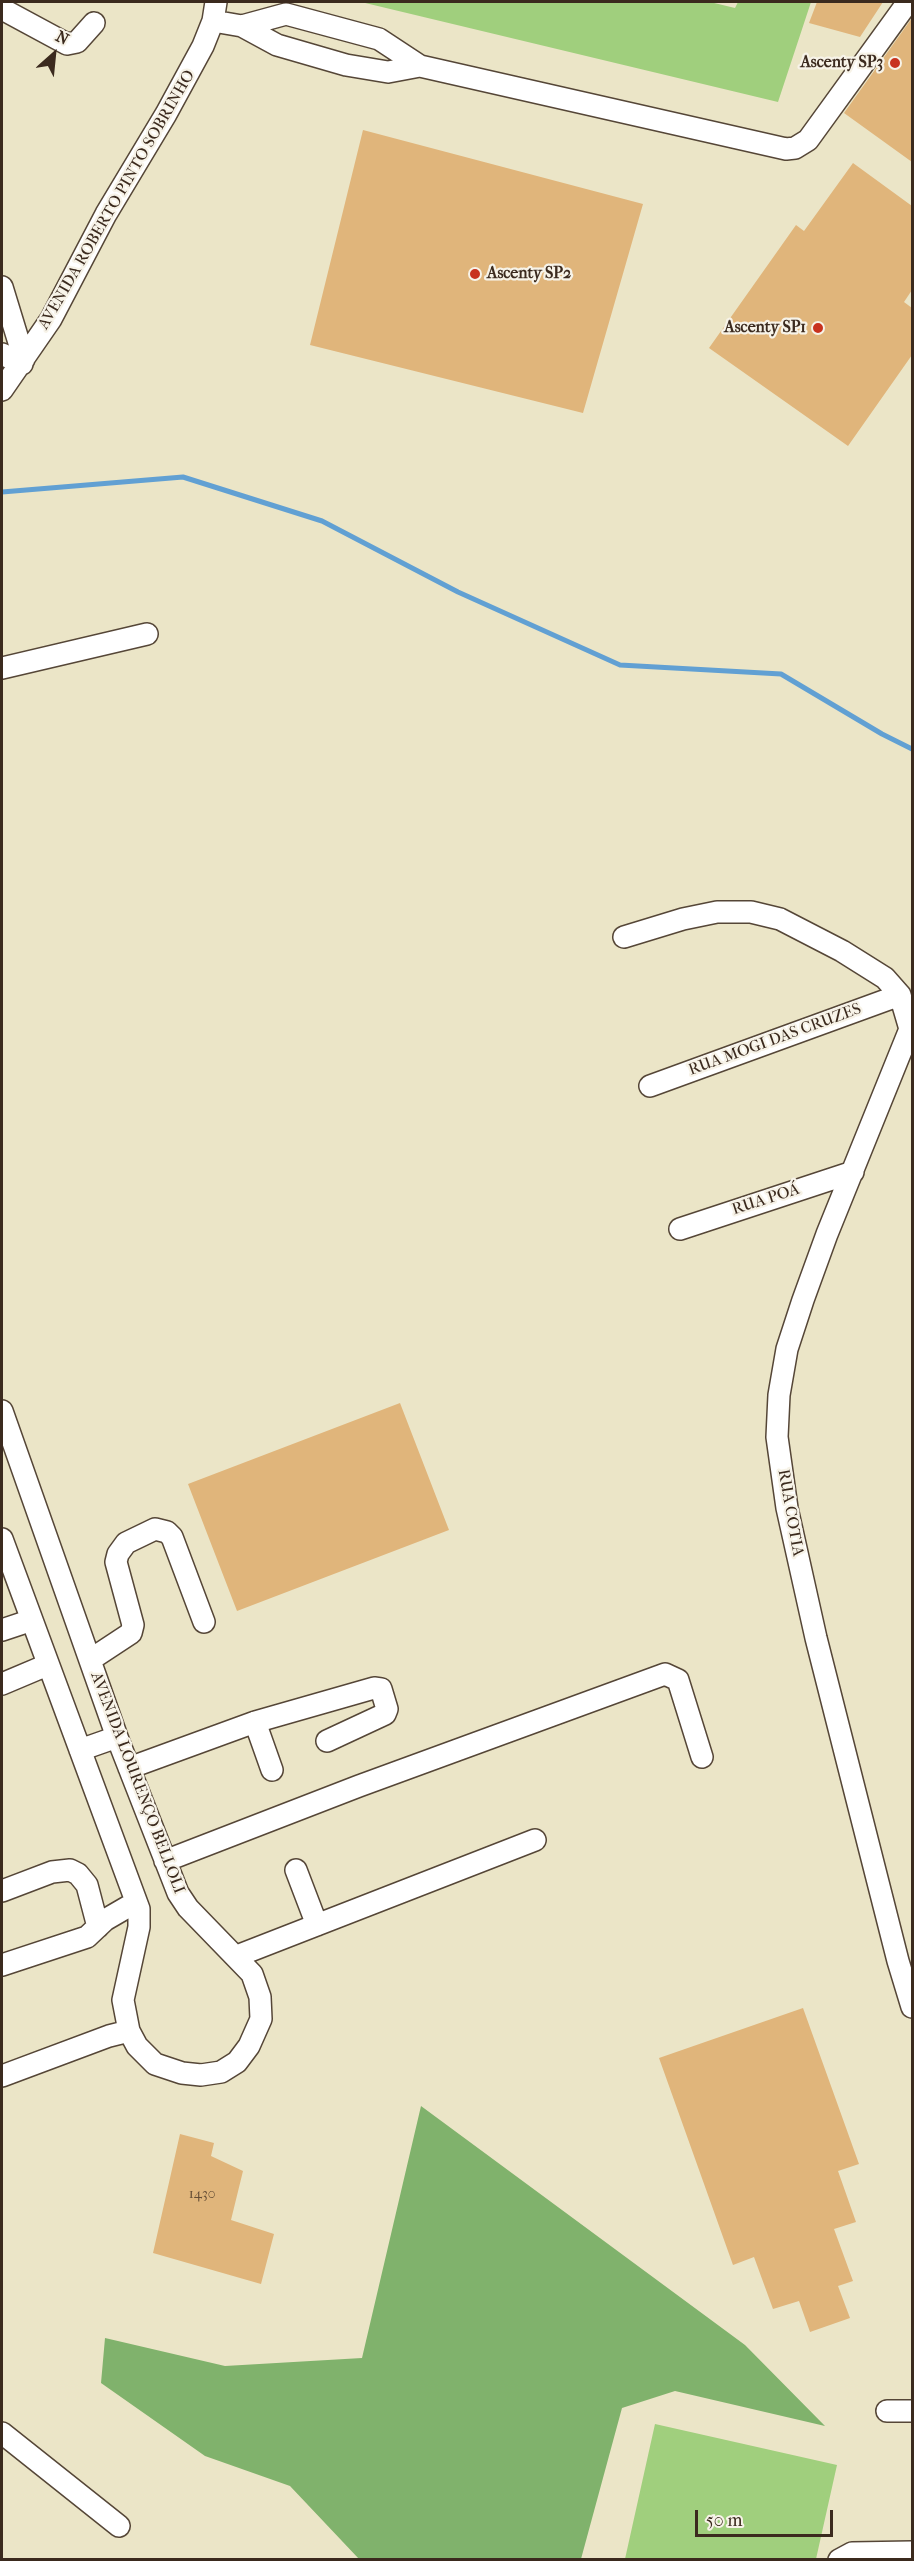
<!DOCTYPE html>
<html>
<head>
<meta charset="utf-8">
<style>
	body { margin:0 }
	#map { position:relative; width:914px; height:2561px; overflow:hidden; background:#ebe5c7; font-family:"IM FELL French Canon",serif }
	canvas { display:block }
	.frame { position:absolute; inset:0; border:3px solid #3b2a1e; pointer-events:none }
	.north { position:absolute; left:24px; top:24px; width:60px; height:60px; -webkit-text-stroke:4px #f7f3e8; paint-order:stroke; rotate:27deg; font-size:16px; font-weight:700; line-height:24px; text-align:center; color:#3b2a1e }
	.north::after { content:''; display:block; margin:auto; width:21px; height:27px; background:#3b2a1e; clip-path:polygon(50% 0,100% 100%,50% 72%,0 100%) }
	.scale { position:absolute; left:695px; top:2510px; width:138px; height:27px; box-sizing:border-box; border:3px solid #3b2a1e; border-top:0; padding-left:8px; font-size:18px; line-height:21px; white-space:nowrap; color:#3b2a1e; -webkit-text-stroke:4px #f7f3e8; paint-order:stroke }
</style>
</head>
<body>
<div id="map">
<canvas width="914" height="2561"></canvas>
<div class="frame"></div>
<div class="north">N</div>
<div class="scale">50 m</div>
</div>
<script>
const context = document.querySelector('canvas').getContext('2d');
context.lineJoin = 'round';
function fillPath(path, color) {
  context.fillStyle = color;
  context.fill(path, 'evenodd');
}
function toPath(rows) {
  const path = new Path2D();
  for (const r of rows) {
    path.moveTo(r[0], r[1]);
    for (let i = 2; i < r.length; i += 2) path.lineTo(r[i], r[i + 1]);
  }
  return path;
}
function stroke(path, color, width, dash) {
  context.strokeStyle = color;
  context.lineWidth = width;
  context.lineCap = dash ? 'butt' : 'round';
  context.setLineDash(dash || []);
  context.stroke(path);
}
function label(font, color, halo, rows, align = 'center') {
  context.font = font + ' "IM FELL French Canon",serif';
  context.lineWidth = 4.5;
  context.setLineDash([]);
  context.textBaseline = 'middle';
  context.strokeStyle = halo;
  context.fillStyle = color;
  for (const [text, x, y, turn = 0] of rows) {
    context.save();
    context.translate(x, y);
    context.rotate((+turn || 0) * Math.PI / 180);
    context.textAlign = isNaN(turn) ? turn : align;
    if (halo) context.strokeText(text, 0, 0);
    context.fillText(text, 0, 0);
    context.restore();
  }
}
fillPath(toPath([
	[361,2,710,2,735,8,738,2,811,2,778,102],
	[655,2424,837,2465,816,2559,625,2559]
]), '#a0cf7d');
fillPath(toPath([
	[421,2106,745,2345,825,2426,675,2391,622,2408,581,2559,359,2559,290,2486,205,2456,101,2383,105,2338,225,2366,362,2358]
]), '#80b26c');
stroke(toPath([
	[2,492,183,477,322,521,458,592,620,665,781,674,882,734,912,749]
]), '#61a0d3', 5);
fillPath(toPath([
	[817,2,883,2,860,37,809,23],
	[912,18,912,162,844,113],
	[363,130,643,204,583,413,310,345],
	[853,163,912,206,912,290,904,302,912,308,912,355,848,446,709,348,796,225,804,231],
	[400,1403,449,1530,237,1611,188,1484],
	[803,2008,859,2164,838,2171,856,2222,834,2229,853,2281,838,2286,850,2318,810,2332,799,2301,773,2309,754,2257,733,2265,659,2058],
	[180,2134,214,2143,211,2156,243,2171,231,2220,274,2234,261,2284,153,2253]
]), '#e0b57b');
const minor = toPath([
	[2,9,67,44,77,42,94,23],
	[213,21,242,26,277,45,346,65,388,72,420,66,786,149,795,148,808,140,908,2],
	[242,26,286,14,379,39,420,66],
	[2,287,24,359],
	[2,354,22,364],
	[2,390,51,319,106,214,166,114,203,46,213,21,216,2],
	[2,668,147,634],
	[624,937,683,919,717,912,751,912,780,919,842,951,885,978,900,995,910,1029,911,1043],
	[910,1029,827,1234,803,1300,787,1349,779,1395,777,1437,787,1508,816,1638,898,1961,912,2007],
	[650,1086,900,995],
	[680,1229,853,1172],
	[2,1411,117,1737,178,1893,188,1908,252,1974,260,1997,261,2019,249,2046,237,2062,221,2072,201,2075,182,2073,155,2064,137,2046,129,2031,123,2000,139,1927,139,1909,2,1539],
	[2,1630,32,1620],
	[90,1660,131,1633,133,1625,116,1562,118,1554,126,1543,155,1529,167,1532,172,1537,204,1622],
	[2,1684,47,1665],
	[255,1722,272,1770],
	[80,1750,117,1737],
	[129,1768,255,1722,374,1688,381,1689,387,1709,385,1714,327,1741],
	[165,1861,359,1786,665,1674,678,1680,702,1757],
	[296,1870,317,1925],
	[2,1891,52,1872,70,1870,78,1874,87,1885,98,1927],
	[237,1956,535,1840],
	[2,1965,87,1937,105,1920,136,1902],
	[2,2076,109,2036,129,2031],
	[887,2411,912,2411],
	[2,2433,119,2526],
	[839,2560,852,2553,912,2552]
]);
stroke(minor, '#554637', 24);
stroke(minor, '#fff', 21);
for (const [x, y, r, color] of [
	[895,63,6,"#c8321e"],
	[475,274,6,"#c8321e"],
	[818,328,6,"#c8321e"]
]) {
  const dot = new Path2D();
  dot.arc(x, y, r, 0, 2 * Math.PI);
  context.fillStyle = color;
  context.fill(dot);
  stroke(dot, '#f7f3e8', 2);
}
label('14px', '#644d35', null, [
	["1430",202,2195]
]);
label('bold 16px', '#3b2a1e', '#f7f3e8', [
	["Ascenty SP3",883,63],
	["Ascenty SP2",487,274,"left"],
	["Ascenty SP1",806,328]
], 'right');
label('16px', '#3b2a1e', '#f7f3e8', [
	["AVENIDA ROBERTO PINTO SOBRINHO",117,200,-60],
	["RUA MOGI DAS CRUZES",775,1040,-20],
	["RUA POÁ",766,1200,-18],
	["RUA COTIA",790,1513,80],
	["AVENIDA LOURENÇO BELLOLI",137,1783,69]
]);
</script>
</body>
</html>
